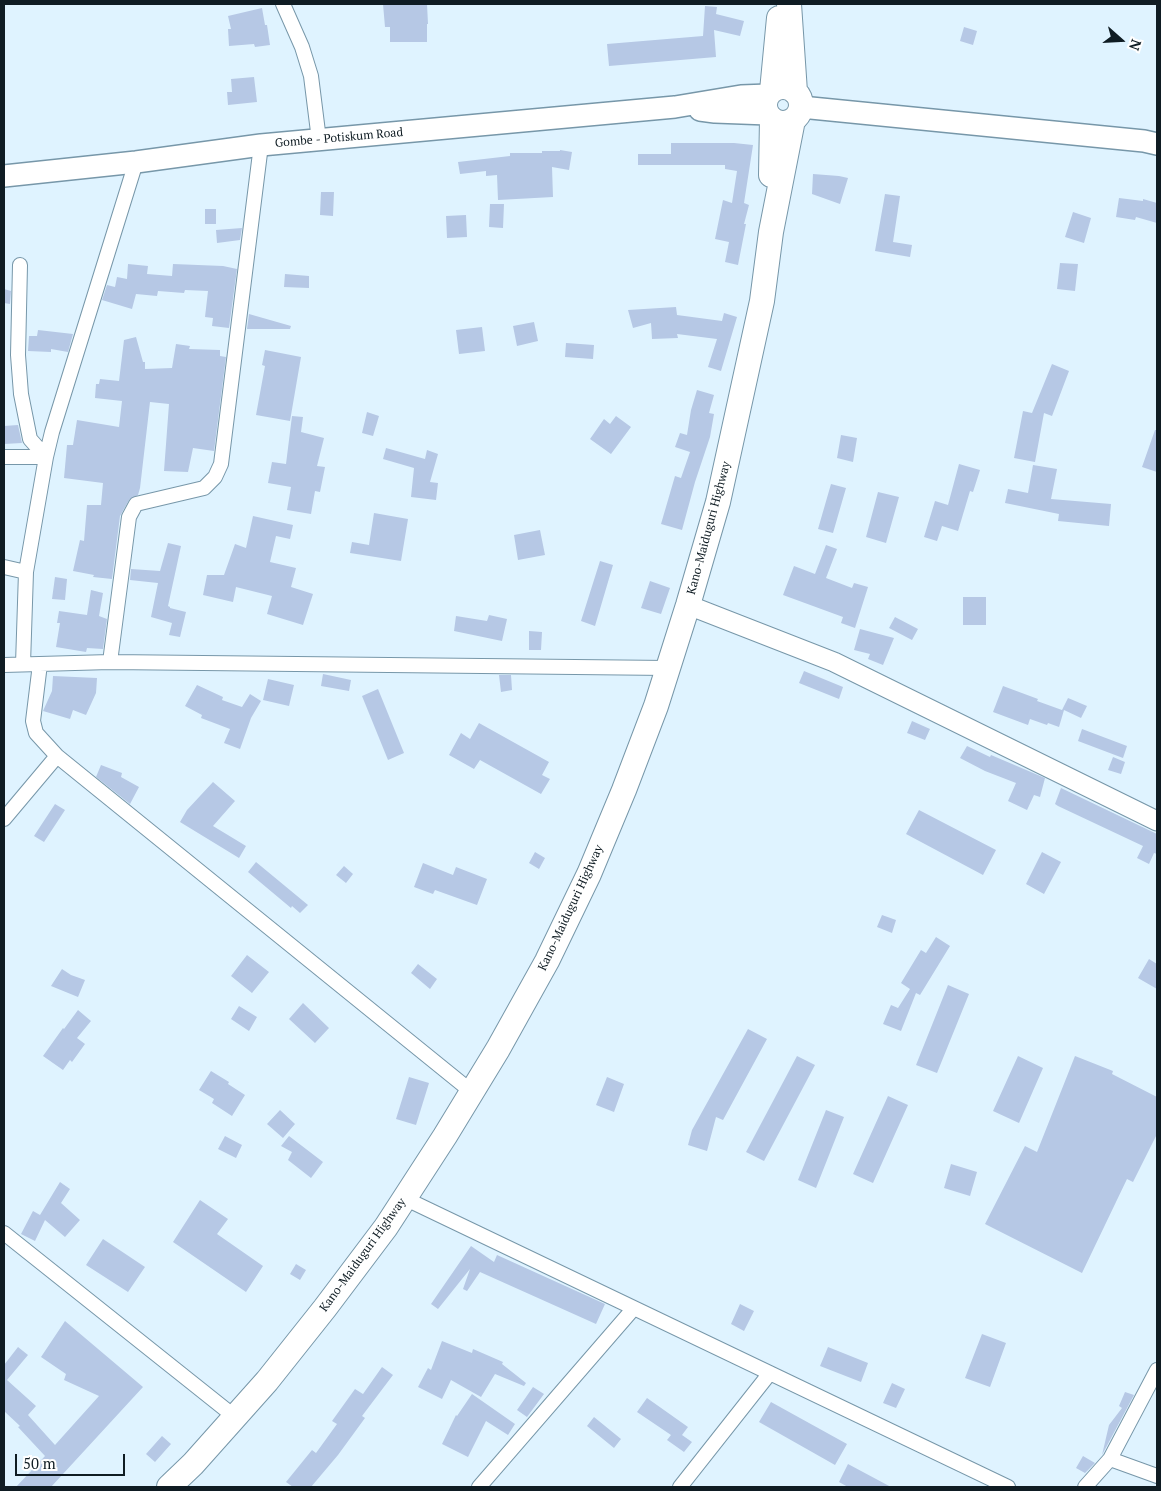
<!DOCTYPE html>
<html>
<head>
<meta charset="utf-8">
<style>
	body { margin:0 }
	#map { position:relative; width:1161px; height:1491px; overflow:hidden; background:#dff3ff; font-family:"PT Serif",serif }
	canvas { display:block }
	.frame { position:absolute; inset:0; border:5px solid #0f1c23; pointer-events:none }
	.north { position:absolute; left:1096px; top:15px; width:50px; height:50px; -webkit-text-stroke:4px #fff; paint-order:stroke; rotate:109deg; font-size:14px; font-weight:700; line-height:20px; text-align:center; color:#0f1c23 }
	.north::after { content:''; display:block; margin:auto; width:18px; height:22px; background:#0f1c23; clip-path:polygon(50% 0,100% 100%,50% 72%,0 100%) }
	.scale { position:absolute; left:15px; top:1454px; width:110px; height:22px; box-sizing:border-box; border:2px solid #0f1c23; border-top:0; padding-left:6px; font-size:15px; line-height:18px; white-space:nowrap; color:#0f1c23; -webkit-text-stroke:4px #fff; paint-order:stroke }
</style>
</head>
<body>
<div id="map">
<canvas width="1161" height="1491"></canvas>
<div class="frame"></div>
<div class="north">N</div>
<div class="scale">50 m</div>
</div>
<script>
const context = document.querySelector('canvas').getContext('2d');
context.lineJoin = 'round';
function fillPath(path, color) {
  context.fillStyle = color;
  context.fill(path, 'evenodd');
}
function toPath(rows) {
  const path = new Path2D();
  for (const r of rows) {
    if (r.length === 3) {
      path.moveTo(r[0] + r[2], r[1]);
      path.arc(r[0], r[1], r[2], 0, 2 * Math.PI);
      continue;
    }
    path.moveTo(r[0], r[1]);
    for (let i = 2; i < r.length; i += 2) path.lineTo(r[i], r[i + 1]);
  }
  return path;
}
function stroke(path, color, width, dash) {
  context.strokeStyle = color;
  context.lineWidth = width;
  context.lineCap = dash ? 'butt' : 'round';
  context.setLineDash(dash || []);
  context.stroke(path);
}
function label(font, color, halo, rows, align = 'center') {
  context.font = font + ' "PT Serif",serif';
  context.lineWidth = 4.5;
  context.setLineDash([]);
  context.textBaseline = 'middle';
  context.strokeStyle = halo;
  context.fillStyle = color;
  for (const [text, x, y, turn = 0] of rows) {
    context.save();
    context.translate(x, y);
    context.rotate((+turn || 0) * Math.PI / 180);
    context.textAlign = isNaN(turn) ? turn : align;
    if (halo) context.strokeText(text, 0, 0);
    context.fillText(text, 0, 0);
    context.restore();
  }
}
fillPath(toPath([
	[383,4,427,4,428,24,427,24,427,42,390,42,390,27,385,27],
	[705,6,717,7,716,14,744,21,740,36,714,30,716,57,609,66,607,44,703,36],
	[262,8,265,25,267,25,270,45,255,47,254,44,229,46,228,29,231,29,228,16],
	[964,27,977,31,973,45,960,41],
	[254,77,257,102,228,105,227,92,232,92,231,79],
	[671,143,734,143,753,145,744,203,749,205,744,224,746,224,738,265,725,262,729,242,715,239,723,200,732,203,737,171,725,169,725,165,638,165,638,154,671,154],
	[560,150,572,152,569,170,552,167,553,197,498,200,497,175,486,176,486,171,460,174,458,162,510,156,510,153,542,153,542,151,560,151],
	[813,174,839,176,848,178,840,204,812,194],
	[321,192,334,192,333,216,320,215],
	[885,194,900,196,893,242,912,245,910,257,875,251],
	[1119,198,1143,201,1143,199,1157,203,1157,223,1136,217,1135,220,1116,217],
	[490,204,504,204,503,228,489,227],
	[205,209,216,209,216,224,205,224],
	[1073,212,1091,218,1084,243,1065,237],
	[466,215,467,237,447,238,446,216],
	[242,228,240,240,217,243,216,230],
	[1060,263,1078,264,1075,291,1057,289],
	[128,264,148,266,147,274,172,276,173,264,223,266,237,269,229,328,212,326,213,318,205,317,208,291,185,290,184,293,158,291,157,296,136,294,132,309,102,300,107,285,115,287,117,277,127,279],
	[285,274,309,276,309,288,284,287],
	[4,289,11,291,10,304,4,303],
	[676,307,677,315,722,321,724,313,737,317,721,371,708,367,717,339,677,334,678,338,652,339,651,323,633,328,628,310],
	[249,314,291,326,290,329,247,329],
	[534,322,538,341,517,346,513,326],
	[482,327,485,351,459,354,456,330],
	[38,330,73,334,68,352,51,349,51,352,28,351,29,336,37,336],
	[136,337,143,362,145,362,145,369,172,368,176,344,190,346,189,349,220,350,220,356,226,357,214,451,193,448,188,472,164,471,169,404,150,402,140,488,138,495,129,500,120,516,112,579,93,577,94,575,73,571,80,540,84,541,87,505,101,505,103,483,64,478,67,445,73,445,77,420,119,427,122,401,95,398,96,384,99,384,100,379,119,381,124,340],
	[566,343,594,345,593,359,565,357],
	[265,350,301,357,290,421,256,415,265,366,262,365],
	[1052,364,1069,371,1052,416,1044,413,1035,462,1014,458,1023,411,1032,413],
	[697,390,714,395,709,413,714,414,710,437,695,482,682,530,661,524,675,476,681,478,690,452,675,447,680,433,687,435,691,410],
	[367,412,379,416,373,436,362,433],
	[292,416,303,417,301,432,324,438,317,466,325,467,320,492,315,491,311,514,287,510,291,487,268,483,272,462,286,464],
	[616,416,631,427,611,454,590,439,604,419,610,424],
	[18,425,22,443,4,444,4,426],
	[1155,430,1157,430,1157,472,1142,467],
	[841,435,857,438,853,462,837,458],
	[386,448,425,459,427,450,438,454,430,482,438,483,436,500,411,497,414,468,383,459],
	[959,464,980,470,973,492,970,491,958,531,942,526,937,541,924,537,935,501,948,505],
	[1033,465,1057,469,1051,499,1111,504,1109,526,1058,521,1059,514,1005,503,1008,489,1028,493],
	[831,484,846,488,833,533,818,529],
	[878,492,899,497,886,543,866,537],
	[374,513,408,519,401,561,350,553,352,542,369,545],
	[253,516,293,525,290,539,276,536,270,562,296,568,291,587,313,594,303,625,267,614,272,596,236,587,233,602,203,595,207,575,224,575,235,544,246,548],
	[540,530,545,555,518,560,514,535],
	[168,543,181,546,168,606,170,607,170,608,186,612,180,637,169,635,172,623,151,617,158,583,130,580,131,569,160,571],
	[826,545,837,549,826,578,852,588,854,583,868,587,855,628,841,623,843,617,783,595,794,566,815,574],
	[600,561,613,565,595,626,581,621],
	[55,577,67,579,65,600,52,599],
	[650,581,670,588,661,614,641,608],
	[91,590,103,593,99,616,107,619,103,649,87,648,86,652,56,647,60,623,57,623,59,611,87,615],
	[963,597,986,597,986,625,963,625],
	[489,615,507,619,502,641,454,631,456,616,487,621],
	[895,617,918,629,912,640,889,628],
	[860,629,894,638,883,665,868,659,870,654,854,650],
	[529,631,542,632,541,650,529,650],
	[804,671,843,687,839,699,799,683],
	[323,674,351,680,349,691,321,686],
	[499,675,511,675,512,690,501,692],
	[53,676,97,678,96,693,86,715,73,710,70,719,43,711,52,691],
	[268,679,294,685,289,706,263,700],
	[197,685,223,697,222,700,242,707,250,694,261,701,251,718,240,749,224,743,230,729,201,718,202,715,185,706],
	[1003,686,1038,699,1037,701,1062,710,1068,698,1087,706,1081,718,1064,710,1059,727,1048,723,1047,725,1030,719,1028,725,993,712],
	[378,689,404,753,388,760,362,696],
	[912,721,930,729,925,740,907,733],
	[479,723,549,762,542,775,550,779,541,794,480,760,474,769,449,755,461,733,470,739],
	[1082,729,1127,746,1123,758,1078,741],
	[967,746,990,757,991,755,1045,778,1040,797,1034,795,1027,810,1008,801,1016,783,985,771,960,758],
	[1113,757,1125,762,1121,774,1108,770],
	[101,765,122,773,121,777,139,787,130,804,96,777],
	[213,782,235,801,213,826,246,846,239,858,180,822,187,810],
	[1061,788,1157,834,1157,854,1154,853,1149,864,1137,858,1143,846,1058,806,1055,804],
	[55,804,65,810,44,842,34,836],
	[919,810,996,850,983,875,906,834],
	[535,852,545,858,539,869,529,863],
	[1042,852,1061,862,1044,894,1026,884],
	[256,862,308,905,300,913,292,906,291,908,248,872],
	[423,863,453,875,456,867,487,879,477,905,435,890,433,894,414,887],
	[344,866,353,874,346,883,336,875],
	[882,915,896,920,892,933,877,927],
	[936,937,950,946,920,995,916,993,901,1031,883,1024,891,1005,898,1008,910,989,901,983,921,950,926,953],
	[247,955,269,972,252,993,231,976],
	[1149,959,1157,964,1157,989,1138,978],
	[418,964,437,979,430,989,411,973],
	[62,969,71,975,85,980,78,997,51,986],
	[948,985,969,994,937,1073,916,1065],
	[303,1003,329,1028,315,1043,289,1019],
	[239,1006,257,1017,249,1031,231,1019],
	[78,1010,91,1021,77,1038,85,1044,72,1062,70,1060,63,1070,43,1056,63,1028,64,1029],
	[748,1029,767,1039,723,1120,716,1117,707,1151,688,1145,692,1130],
	[797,1056,815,1065,764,1161,746,1152],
	[1018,1056,1043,1068,1019,1123,993,1111],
	[1075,1056,1113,1071,1112,1074,1157,1097,1157,1134,1133,1182,1127,1179,1082,1273,985,1224,1025,1146,1037,1152],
	[211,1071,229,1082,228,1084,245,1095,232,1116,212,1103,214,1099,199,1090],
	[409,1077,429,1083,416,1125,396,1119],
	[607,1077,624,1084,614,1112,596,1105],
	[888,1096,908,1105,873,1183,853,1174],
	[280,1110,295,1124,283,1138,267,1124],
	[826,1110,844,1117,816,1188,798,1180],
	[225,1136,242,1145,236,1158,218,1149],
	[289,1136,323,1162,311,1178,288,1160,292,1152,281,1146],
	[951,1164,977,1172,970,1196,944,1188],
	[60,1182,70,1189,61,1203,80,1220,65,1237,45,1220,35,1241,21,1234,33,1211,40,1215],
	[200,1200,228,1219,217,1234,263,1266,246,1292,173,1242],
	[103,1239,145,1267,128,1292,86,1265],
	[471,1246,494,1262,497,1255,605,1304,596,1324,480,1272,467,1291,463,1289,470,1269,438,1309,431,1304],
	[296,1264,306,1270,300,1280,290,1274],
	[740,1304,754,1311,744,1331,731,1324],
	[65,1321,143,1387,51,1487,16,1487,45,1456,18,1427,20,1426,4,1411,4,1365,18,1347,28,1355,7,1380,36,1406,28,1415,55,1445,99,1396,64,1380,66,1374,41,1357],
	[982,1334,1006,1343,990,1387,965,1378],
	[442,1341,472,1353,473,1349,503,1362,502,1364,526,1383,524,1386,495,1374,481,1397,451,1380,442,1399,418,1387,428,1368,431,1370],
	[828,1347,868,1363,861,1382,820,1366],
	[382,1367,393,1375,362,1416,365,1418,338,1455,311,1487,293,1487,286,1482,312,1450,316,1453,337,1424,332,1421,355,1389,363,1394],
	[892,1383,905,1389,896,1408,883,1403],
	[533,1387,544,1394,527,1417,517,1410],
	[1125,1392,1134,1395,1102,1455,1109,1425,1122,1408,1119,1406],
	[472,1394,515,1424,508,1435,486,1421,468,1457,442,1444,456,1415,457,1416],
	[647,1398,688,1427,682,1435,692,1442,684,1452,667,1440,671,1435,637,1412],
	[771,1402,847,1444,835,1465,759,1422],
	[594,1417,621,1439,614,1448,587,1426],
	[162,1436,171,1444,155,1462,146,1454],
	[1083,1456,1095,1463,1085,1473,1076,1468],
	[848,1464,891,1487,848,1487,839,1482]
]), '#b6c8e5');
const street = toPath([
	[283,4,302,47,311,76,319,140],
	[20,265,18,355,21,394,30,439,46,457],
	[4,457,46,457],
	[4,567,26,572],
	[110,662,129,517,136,504,204,488,215,477,221,464,261,145],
	[23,664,26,572,46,457,52,432,136,162],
	[40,664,33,721,36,733,57,756,472,1092],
	[4,665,110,662,668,668],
	[4,819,57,756],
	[404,1198,1008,1487],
	[4,1233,235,1417],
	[1110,1459,1157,1476],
	[479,1487,634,1308],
	[680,1487,770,1373],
	[1085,1487,1110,1459,1157,1370]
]);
const secondary = toPath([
	[688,605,834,662,1157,821]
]);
const primary = toPath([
	[801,107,1144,141,1157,144],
	[700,110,715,112,768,114],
	[4,176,136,162,261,145,675,107,741,96,768,95]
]);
const highway = toPath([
	[789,4,795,92],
	[783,105,18],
	[772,91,779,18],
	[771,175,772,119],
	[169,1487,193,1464,267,1381,325,1308,386,1227,445,1136,498,1049,547,961,589,874,624,790,656,706,688,605,718,502,762,301,771,232,793,120]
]);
stroke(street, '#7797a9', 16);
stroke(secondary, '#7797a9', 21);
stroke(primary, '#7797a9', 24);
stroke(highway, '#7797a9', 26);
stroke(street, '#fff', 14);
stroke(secondary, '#fff', 19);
stroke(primary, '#fff', 21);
stroke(highway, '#fff', 24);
label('12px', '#0f1c23', '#fff', [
	["Gombe - Potiskum Road",339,138,-5],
	["Kano-Maiduguri Highway",709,528,-75],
	["Kano-Maiduguri Highway",571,908,-65],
	["Kano-Maiduguri Highway",363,1255,-54]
]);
</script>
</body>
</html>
